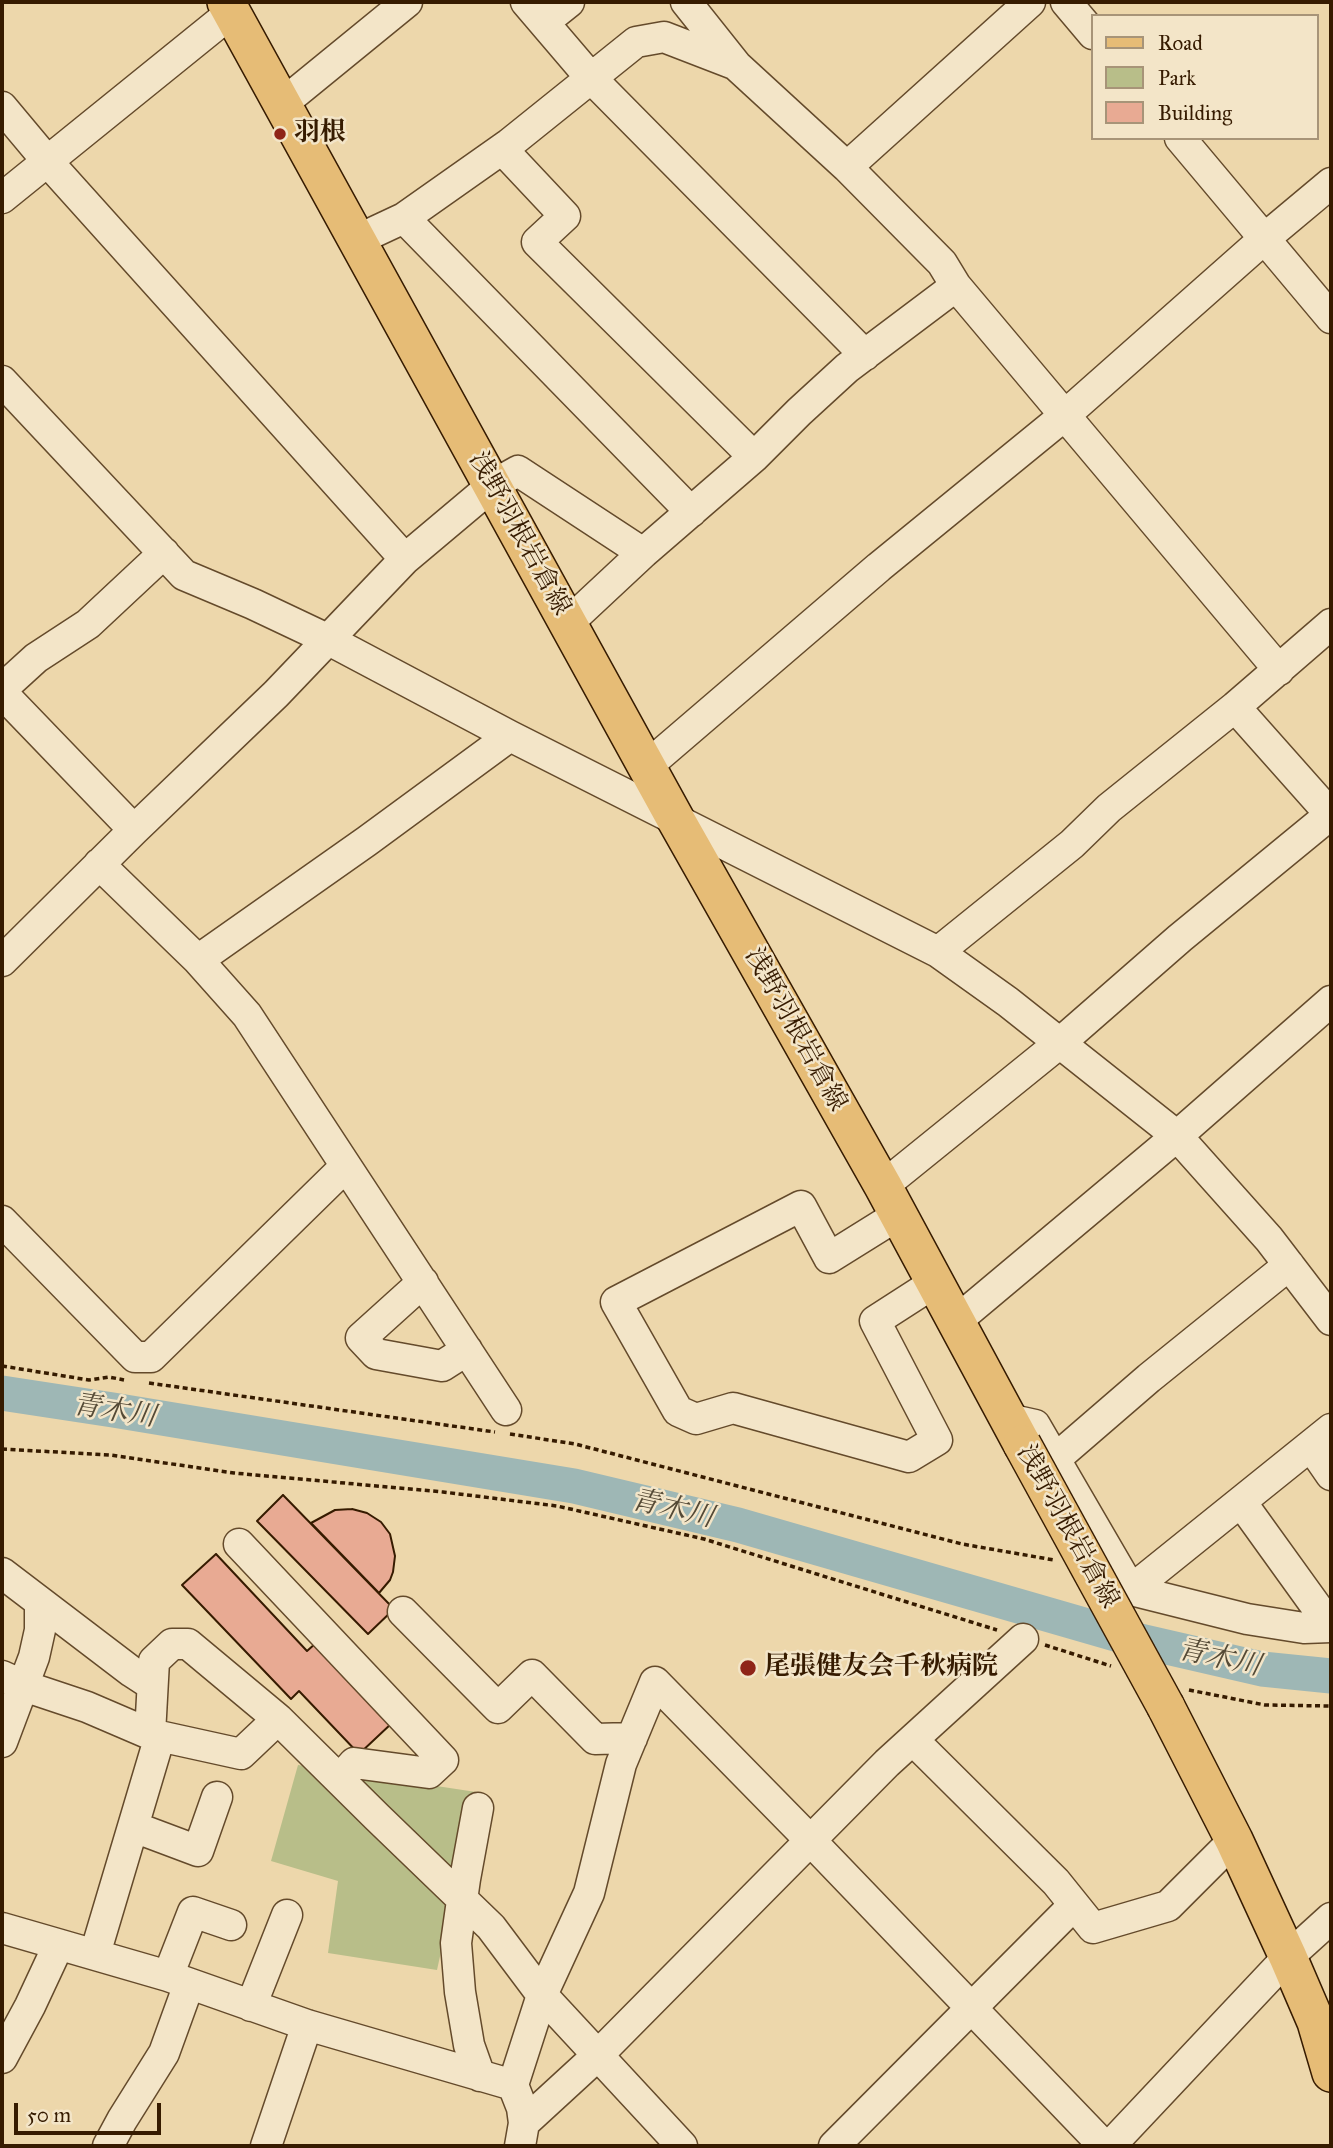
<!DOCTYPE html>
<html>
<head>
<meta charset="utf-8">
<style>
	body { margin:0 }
	#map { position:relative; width:1333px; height:2148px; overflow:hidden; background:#edd7ab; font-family:"IM FELL Great Primer",serif }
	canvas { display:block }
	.frame { position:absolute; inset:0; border:4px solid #361b00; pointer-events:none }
	.legend { position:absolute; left:1091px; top:14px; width:228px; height:126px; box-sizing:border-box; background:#f3e5c8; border:2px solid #a79478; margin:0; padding:9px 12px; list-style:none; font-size:21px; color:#361b00 }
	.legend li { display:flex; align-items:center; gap:14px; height:35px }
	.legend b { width:35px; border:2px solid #a79478 }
	.scale { position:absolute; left:14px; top:2103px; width:147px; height:32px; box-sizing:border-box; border:4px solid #361b00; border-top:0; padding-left:9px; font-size:21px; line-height:24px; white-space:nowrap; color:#361b00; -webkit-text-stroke:5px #f3e5c8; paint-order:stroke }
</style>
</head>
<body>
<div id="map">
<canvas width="1333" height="2148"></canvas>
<div class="frame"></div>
<ul class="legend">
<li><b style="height:9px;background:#e6bc76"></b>Road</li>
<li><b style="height:19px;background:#b8be89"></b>Park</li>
<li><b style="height:19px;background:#e8aa93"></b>Building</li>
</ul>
<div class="scale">50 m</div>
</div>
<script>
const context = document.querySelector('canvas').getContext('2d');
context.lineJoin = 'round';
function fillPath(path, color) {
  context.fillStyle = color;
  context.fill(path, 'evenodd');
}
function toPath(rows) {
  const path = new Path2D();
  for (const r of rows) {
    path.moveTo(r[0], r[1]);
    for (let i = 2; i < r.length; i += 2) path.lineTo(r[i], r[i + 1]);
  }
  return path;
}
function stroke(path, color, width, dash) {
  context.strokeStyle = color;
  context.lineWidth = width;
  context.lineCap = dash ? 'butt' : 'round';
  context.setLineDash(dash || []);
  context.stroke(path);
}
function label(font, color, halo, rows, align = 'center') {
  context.font = font + ' "IM FELL Great Primer","Noto Serif JP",serif';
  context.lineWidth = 5;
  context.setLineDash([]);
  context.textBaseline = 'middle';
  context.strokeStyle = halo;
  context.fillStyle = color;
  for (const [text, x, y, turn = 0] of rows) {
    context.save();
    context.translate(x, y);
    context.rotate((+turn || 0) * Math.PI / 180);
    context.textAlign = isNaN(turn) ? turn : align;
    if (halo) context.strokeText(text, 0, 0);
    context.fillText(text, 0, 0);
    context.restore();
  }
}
fillPath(toPath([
	[298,1765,476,1792,437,1970,328,1953,338,1881,271,1861]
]), '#b8be89');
stroke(toPath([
	[2,1393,113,1410,574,1486,738,1525,1136,1640,1262,1669,1331,1676]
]), '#9eb7b5', 35);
const building = toPath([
	[283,1495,394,1609,368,1634,257,1521,283,1495],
	[352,1509,367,1513,381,1522,390,1534,395,1556,393,1572,390,1580,379,1593,311,1523,335,1510,352,1509],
	[216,1554,307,1651,316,1643,392,1723,359,1754,299,1691,291,1699,182,1585,216,1554]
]);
fillPath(building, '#e8aa93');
stroke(building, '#361b00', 2);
const minor = toPath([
	[526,2,590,77,865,355],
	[686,2,737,66,847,167,942,263,956,286,1279,670],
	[1066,2,1093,34],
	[544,22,569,2],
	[282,104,407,2],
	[2,107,48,162,405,559],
	[1180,138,1331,318],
	[502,149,565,216,537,242,754,457],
	[847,167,1030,2],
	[2,198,232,12],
	[404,218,691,512],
	[357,240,404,218,509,144,636,42,664,37,734,64],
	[2,381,184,575,253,604,327,639,510,736,938,952,1008,1002,1177,1136,1269,1239,1331,1320],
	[568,623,643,553,754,457,799,412,847,368,956,286],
	[2,689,36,658,88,624,164,553],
	[2,693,134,830],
	[1235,707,1331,815],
	[647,766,879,567,1064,416,1264,239,1331,183],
	[99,864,198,960,247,1015,506,1410],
	[938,952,1072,844,1109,808,1235,707,1331,624],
	[198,960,367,841,510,736],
	[2,961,134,830,276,694,405,559,493,485,518,471,643,553],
	[883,1186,1061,1042,1180,938,1331,814],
	[898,1215,829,1258,801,1206,616,1302,678,1411,696,1419,733,1408,909,1457,937,1440,875,1321,934,1283],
	[2,1221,135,1357,151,1357,346,1166],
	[423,1282,361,1338,376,1354,442,1366,467,1350],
	[955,1322,1177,1136,1331,1001],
	[1008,1419,1035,1425,1131,1590,1247,1619,1304,1628,1331,1627],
	[1311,1446,1331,1475],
	[1054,1460,1149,1378,1289,1265],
	[1241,1502,1331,1627],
	[239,1544,443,1760,429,1773,354,1763,340,1779],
	[2,1573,132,1672,152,1685],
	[1131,1590,1331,1429],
	[403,1612,498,1708,532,1675,595,1739,632,1738],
	[2,1676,24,1686,87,1707,150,1734,241,1754,278,1719],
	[150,1734,154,1661,172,1644,188,1644,278,1719,377,1817,491,1927,542,1995,682,2146],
	[913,1740,1056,1882,1093,1928,1168,1906,1234,1840],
	[2,1742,34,1657,40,1630,40,1602],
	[478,1808,465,1879,456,1943,460,1992,469,2045,480,2076],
	[134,1827,198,1851,217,1797],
	[2,1928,168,1976,307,2025,513,2085],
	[95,1954,160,1736],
	[168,1976,193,1912,231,1925],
	[251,2006,287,1915],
	[2,2058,30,2006,58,1946],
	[524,2123,597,2056,887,1763,1023,1639],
	[108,2146,122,2120,164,2053,189,1984],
	[266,2146,307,2025],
	[520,2146,524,2123,522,2108,513,2085,542,1995,589,1893,621,1764,655,1682,811,1841,1104,2146],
	[834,2146,1074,1905],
	[1110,2146,1288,1957,1331,1918]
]);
const major = toPath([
	[226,2,676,820,883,1186,1022,1444],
	[1166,1707,1234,1840,1288,1957,1316,2022,1331,2073]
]);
stroke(minor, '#644a2b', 33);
stroke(major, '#361b00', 40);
stroke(toPath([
	[2,1366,89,1380,109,1377,124,1380],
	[149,1383,495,1432],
	[510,1434,575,1444,962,1544,1054,1560],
	[2,1449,110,1455,234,1473,443,1492,557,1506,704,1539,997,1630],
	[1045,1645,1111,1666],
	[1189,1690,1265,1705,1331,1706]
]), '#361b00', 3.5, [5, 3.5]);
stroke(minor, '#f3e5c8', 30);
stroke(major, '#e6bc76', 37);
const majorBridge = toPath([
	[1022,1444,1166,1707]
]);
stroke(majorBridge, '#361b00', 40, []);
stroke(majorBridge, '#e6bc76', 37);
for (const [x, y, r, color] of [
	[280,134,7,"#8f2418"],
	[748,1668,9,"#8f2418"]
]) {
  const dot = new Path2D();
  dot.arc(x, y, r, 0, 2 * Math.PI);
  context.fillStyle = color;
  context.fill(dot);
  stroke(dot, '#f3e5c8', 2.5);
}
label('bold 26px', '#361b00', '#f3e5c8', [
	["羽根",294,134],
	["尾張健友会千秋病院",764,1668]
], 'left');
label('26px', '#361b00', '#f3e5c8', [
	["浅野羽根岩倉線",519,534,61],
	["浅野羽根岩倉線",795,1030,61],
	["浅野羽根岩倉線",1067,1527,61]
]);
label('italic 28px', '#554a36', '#f3e5c8', [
	["青木川",114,1412,9],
	["青木川",672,1510,13],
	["青木川",1219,1659,12]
]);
</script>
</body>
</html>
